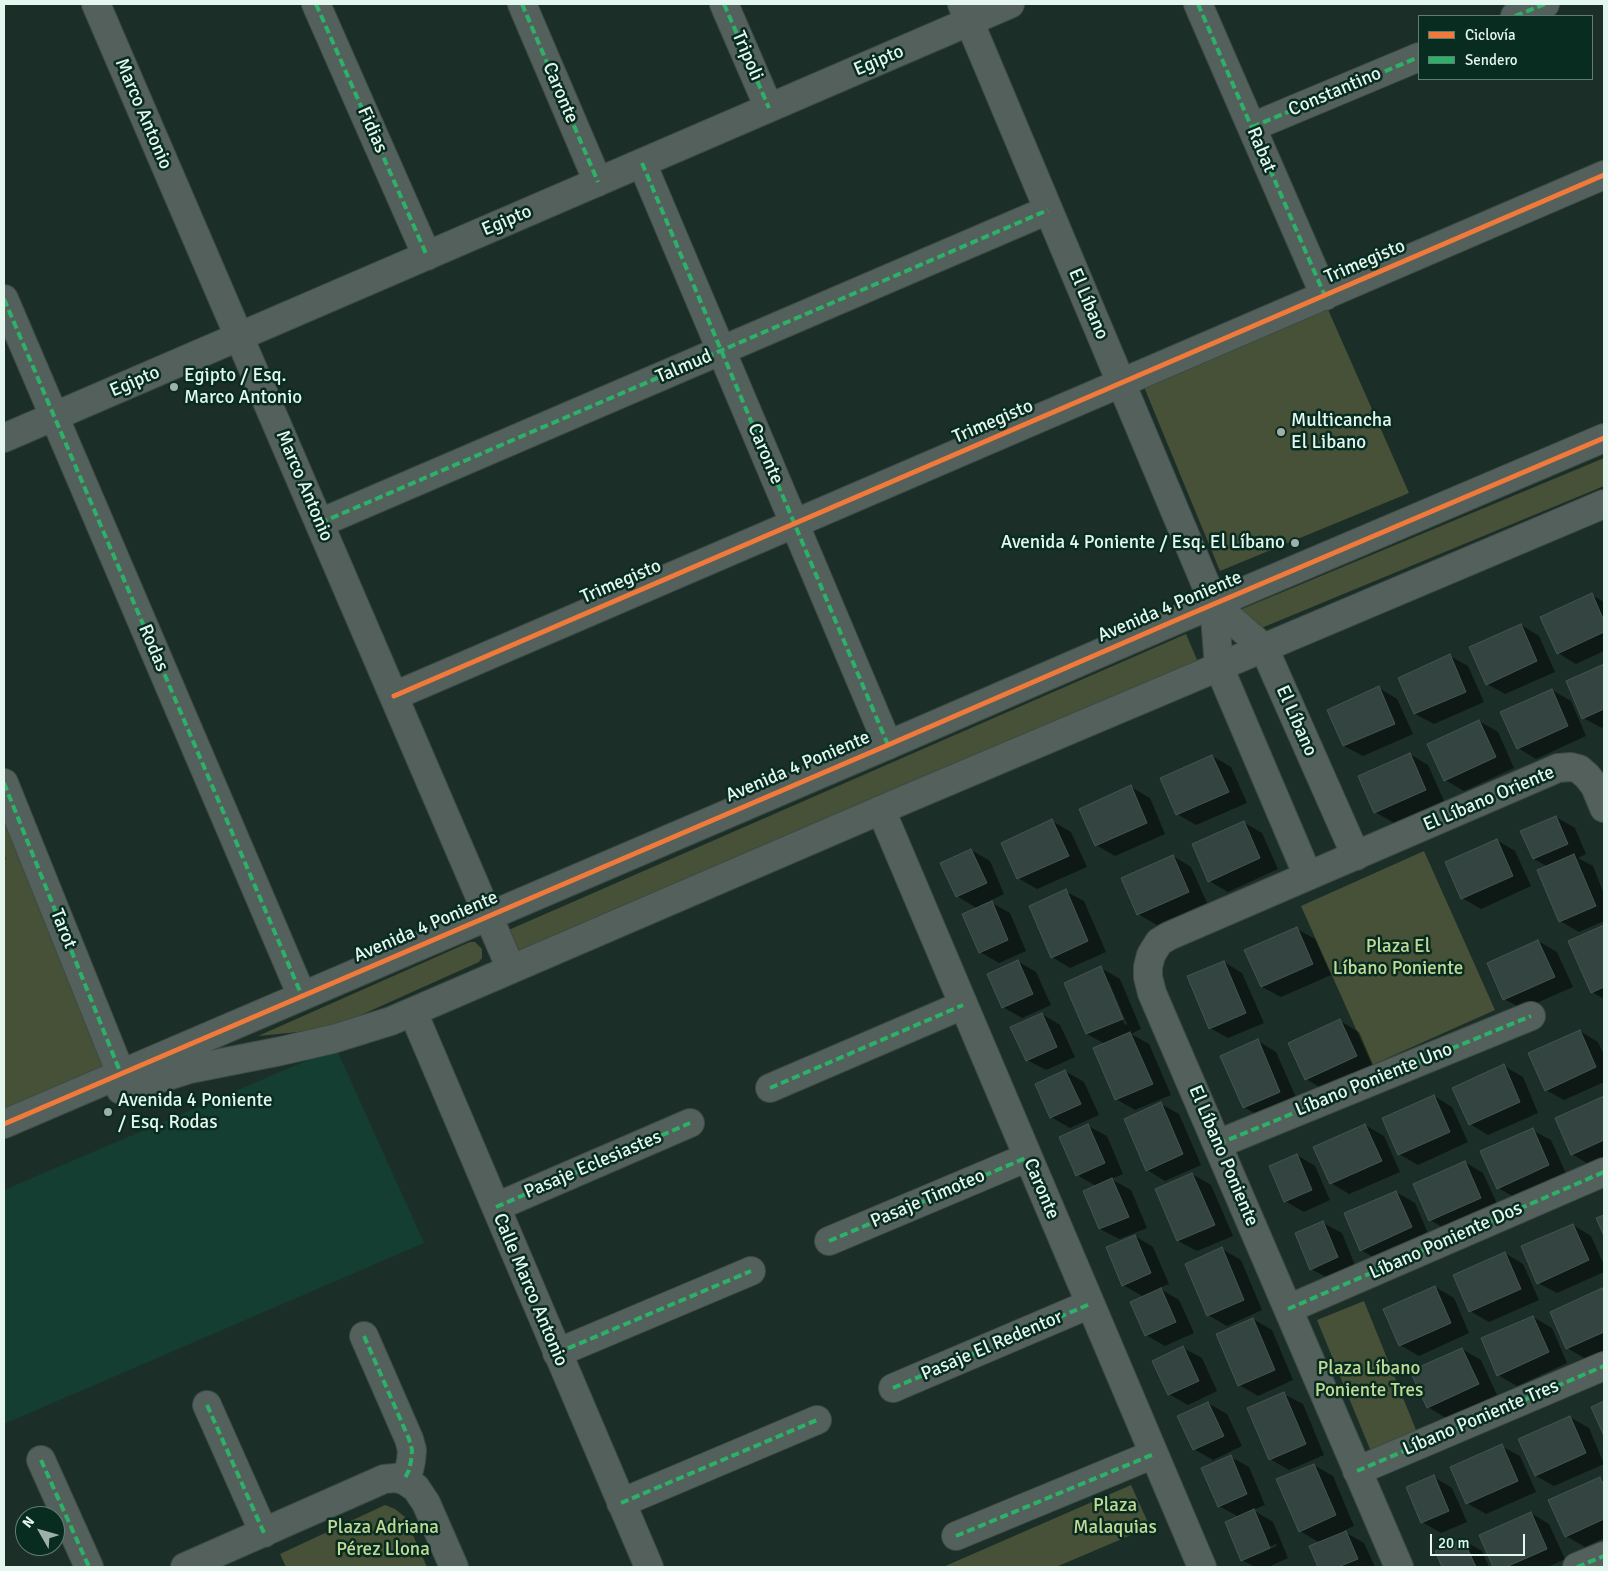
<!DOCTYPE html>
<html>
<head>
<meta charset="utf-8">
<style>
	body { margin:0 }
	#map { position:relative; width:1608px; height:1571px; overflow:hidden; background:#1c2e28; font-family:Signika,sans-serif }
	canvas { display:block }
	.frame { position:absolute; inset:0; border:5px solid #e4f7ef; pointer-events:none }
	.legend { position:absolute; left:1418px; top:15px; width:175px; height:65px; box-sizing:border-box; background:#092c21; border:1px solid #617d73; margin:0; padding:6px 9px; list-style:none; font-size:15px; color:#e4f7ef }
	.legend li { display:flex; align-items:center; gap:10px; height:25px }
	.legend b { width:25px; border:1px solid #617d73 }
	.north { position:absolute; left:15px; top:1506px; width:50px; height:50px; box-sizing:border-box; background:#092c21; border:1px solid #617d73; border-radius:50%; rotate:308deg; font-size:14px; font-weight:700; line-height:20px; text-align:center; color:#e4f7ef }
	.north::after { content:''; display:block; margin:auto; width:18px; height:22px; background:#9eb1a9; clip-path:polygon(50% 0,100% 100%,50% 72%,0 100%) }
	.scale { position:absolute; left:1430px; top:1534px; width:95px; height:22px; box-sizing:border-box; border:2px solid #e4f7ef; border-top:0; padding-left:6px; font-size:15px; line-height:18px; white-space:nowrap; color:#e4f7ef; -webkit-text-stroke:4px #092c21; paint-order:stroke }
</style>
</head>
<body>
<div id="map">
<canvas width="1608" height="1571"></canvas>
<div class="frame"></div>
<ul class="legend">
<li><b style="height:6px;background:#f17a3a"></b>Ciclovía</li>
<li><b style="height:6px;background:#2db169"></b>Sendero</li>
</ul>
<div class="north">N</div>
<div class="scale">20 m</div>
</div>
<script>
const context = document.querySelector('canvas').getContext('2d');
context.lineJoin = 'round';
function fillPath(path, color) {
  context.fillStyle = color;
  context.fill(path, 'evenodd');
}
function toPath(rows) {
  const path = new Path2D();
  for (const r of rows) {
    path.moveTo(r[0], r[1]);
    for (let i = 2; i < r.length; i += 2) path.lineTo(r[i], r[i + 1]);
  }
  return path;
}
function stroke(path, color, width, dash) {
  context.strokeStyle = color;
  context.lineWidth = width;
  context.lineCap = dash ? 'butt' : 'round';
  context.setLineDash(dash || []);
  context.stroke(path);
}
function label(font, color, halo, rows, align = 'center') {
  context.font = font + ' Signika,sans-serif';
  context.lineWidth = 5;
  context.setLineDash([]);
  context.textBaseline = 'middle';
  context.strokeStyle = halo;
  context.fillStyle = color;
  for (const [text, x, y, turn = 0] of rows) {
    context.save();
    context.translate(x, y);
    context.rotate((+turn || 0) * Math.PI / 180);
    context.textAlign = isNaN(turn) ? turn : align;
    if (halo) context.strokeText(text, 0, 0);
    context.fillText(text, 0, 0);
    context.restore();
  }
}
fillPath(toPath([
	[336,1048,424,1243,4,1424,4,1190]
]), '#143e31');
fillPath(toPath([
	[1326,305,1409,493,1220,571,1144,387],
	[1604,458,1604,486,1259,629,1237,611],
	[1186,634,1198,662,514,954,504,932],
	[4,805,110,1068,4,1114,4,860,6,859,4,855],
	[1424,851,1495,1010,1372,1065,1301,906],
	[470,942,475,942,482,949,482,958,479,962,341,1024,328,1029,258,1036],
	[1364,1301,1420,1440,1374,1459,1317,1320],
	[1131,1485,1150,1527,1056,1567,943,1567],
	[385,1505,395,1509,405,1517,427,1567,286,1567,280,1554]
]), '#465137');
fillPath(toPath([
	[1592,595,1604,602,1604,651,1576,664,1558,653],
	[1521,625,1539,636,1555,672,1505,694,1487,684],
	[1450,656,1468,666,1484,702,1434,724,1415,714],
	[1604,666,1604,727,1602,728,1583,718,1567,682],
	[1379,688,1397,699,1413,734,1363,756,1344,746,1329,710],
	[1552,690,1571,701,1586,736,1536,759,1518,748],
	[1479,721,1498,732,1514,768,1464,791,1445,780],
	[1410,754,1428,765,1444,801,1394,823,1375,812],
	[1212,756,1231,767,1247,803,1196,825,1177,814],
	[1131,787,1150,798,1165,834,1115,856,1096,845],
	[1556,817,1575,828,1586,854,1578,858,1593,866,1604,894,1604,921,1579,932,1560,921,1548,867,1534,859],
	[1052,821,1071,832,1087,867,1037,889,1018,878],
	[1243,822,1262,833,1278,869,1228,892,1209,881],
	[1497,840,1515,851,1531,886,1481,909,1462,898],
	[971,850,990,861,1004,894,979,906,980,908,992,903,1010,913,1026,951,999,963,980,952,978,909,957,896],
	[1173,856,1191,867,1207,903,1157,925,1138,914],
	[1065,891,1084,901,1106,952,1070,968,1052,957],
	[1604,927,1604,999,1592,992,1570,941],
	[1297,929,1315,939,1331,975,1281,997,1262,987],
	[1538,941,1557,952,1573,987,1523,1009,1504,999],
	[1017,961,1036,972,1051,1005,1022,1018,1003,1007],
	[1224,962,1242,973,1264,1023,1228,1038,1210,1028],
	[1101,968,1120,979,1141,1029,1131,1034,1149,1044,1171,1095,1135,1110,1116,1099,1105,1044,1087,1034,1065,983],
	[1106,982,1109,982,1127,1024,1125,1025],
	[1042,1014,1060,1025,1075,1057,1046,1070,1027,1060],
	[1340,1021,1359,1032,1374,1067,1324,1090,1306,1079],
	[1580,1031,1598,1042,1604,1055,1604,1082,1564,1100,1546,1090],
	[1258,1041,1276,1052,1298,1102,1262,1118,1244,1107],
	[1504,1066,1523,1077,1538,1113,1488,1135,1470,1124],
	[1065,1071,1084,1082,1099,1115,1070,1128,1051,1117],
	[1434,1096,1452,1107,1468,1142,1418,1165,1399,1154],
	[1604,1097,1604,1159,1590,1165,1572,1154,1557,1118],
	[1161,1104,1179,1114,1201,1165,1165,1181,1147,1170],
	[1365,1125,1384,1136,1400,1172,1349,1194,1331,1183],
	[1088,1126,1107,1136,1123,1174,1111,1179,1131,1190,1147,1228,1119,1239,1100,1229,1084,1191,1096,1186,1077,1175],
	[1532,1130,1551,1140,1567,1176,1516,1198,1498,1188],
	[1297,1155,1315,1166,1330,1200,1304,1212,1285,1201],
	[1465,1162,1483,1173,1499,1208,1449,1231,1430,1220],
	[1192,1174,1211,1185,1233,1236,1197,1251,1178,1241,1157,1190],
	[1396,1192,1415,1203,1430,1238,1380,1261,1361,1250],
	[1323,1223,1342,1233,1356,1268,1330,1279,1311,1269],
	[1573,1225,1591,1236,1604,1265,1604,1272,1557,1293,1538,1283],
	[1135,1236,1153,1247,1169,1284,1159,1288,1179,1300,1194,1333,1165,1346,1146,1335,1144,1297,1123,1285],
	[1222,1249,1241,1260,1262,1310,1227,1326,1208,1315],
	[1505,1253,1523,1264,1539,1300,1489,1322,1470,1311],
	[1435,1287,1454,1298,1469,1333,1419,1356,1400,1345],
	[1602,1290,1604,1291,1604,1351,1586,1359,1567,1348],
	[1533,1317,1552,1328,1567,1363,1517,1386,1498,1375],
	[1253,1319,1272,1330,1293,1380,1258,1396,1239,1385],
	[1183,1348,1202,1358,1217,1391,1188,1405,1169,1394],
	[1462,1349,1481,1360,1497,1395,1446,1418,1428,1407],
	[1284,1394,1303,1404,1324,1455,1289,1470,1270,1459],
	[1208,1403,1227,1414,1242,1446,1213,1460,1194,1449],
	[1570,1417,1589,1428,1604,1464,1554,1486,1536,1476],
	[1501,1446,1520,1456,1536,1492,1486,1514,1467,1503],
	[1231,1457,1249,1467,1265,1505,1253,1510,1273,1522,1288,1558,1268,1567,1255,1567,1242,1560,1239,1517,1219,1506],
	[1276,1544,1277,1546,1252,1557,1252,1554],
	[1314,1465,1333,1476,1354,1526,1343,1531,1364,1543,1375,1567,1320,1567,1311,1547,1320,1543,1300,1531],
	[1434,1477,1452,1488,1467,1522,1441,1533,1422,1522],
	[1600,1478,1604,1480,1604,1538,1585,1547,1566,1536],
	[1531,1513,1549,1524,1565,1559,1548,1567,1495,1567,1481,1536],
	[1463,1540,1482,1551,1489,1567,1443,1567,1437,1551]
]), '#0007');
const building = toPath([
	[1592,593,1604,621,1604,632,1557,654,1540,617,1592,593],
	[1521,624,1537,661,1486,685,1469,647,1521,624],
	[1450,654,1466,692,1414,714,1398,678,1450,654],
	[1604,664,1604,709,1582,719,1566,681,1604,664],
	[1379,686,1395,724,1343,746,1327,710,1379,686],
	[1552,689,1568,726,1517,749,1500,712,1552,689],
	[1479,720,1496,757,1444,781,1427,744,1479,720],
	[1410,753,1426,790,1374,813,1358,776,1410,753],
	[1212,755,1229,792,1176,815,1160,778,1212,755],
	[1131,785,1147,823,1095,846,1079,809,1131,785],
	[1556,816,1568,844,1533,859,1520,831,1556,816],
	[1052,819,1069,856,1017,879,1001,843,1052,819],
	[1244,821,1260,858,1208,882,1192,844,1244,821],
	[1497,839,1513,876,1461,899,1445,862,1497,839],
	[971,849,987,883,956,897,940,863,971,849],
	[1574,854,1596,906,1559,922,1537,870,1574,854],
	[1173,855,1189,892,1137,915,1121,878,1173,855],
	[1066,889,1088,941,1051,958,1029,906,1066,889],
	[992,901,1008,940,979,953,962,914,992,901],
	[1604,925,1604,987,1591,993,1568,941,1604,925],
	[1297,927,1313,964,1261,987,1244,950,1297,927],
	[1538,940,1555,977,1503,1000,1487,963,1538,940],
	[1018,960,1033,994,1002,1008,987,974,1018,960],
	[1224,961,1246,1013,1209,1029,1187,976,1224,961],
	[1101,966,1123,1019,1086,1034,1064,983,1101,966],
	[1042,1013,1057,1047,1026,1061,1010,1027,1042,1013],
	[1340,1019,1357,1056,1305,1080,1288,1043,1340,1019],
	[1580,1030,1596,1067,1545,1091,1528,1053,1580,1030],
	[1130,1032,1153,1084,1115,1100,1093,1048,1130,1032],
	[1258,1039,1280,1092,1243,1108,1220,1056,1258,1039],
	[1504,1064,1520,1102,1469,1125,1452,1088,1504,1064],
	[1065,1070,1081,1104,1050,1118,1035,1084,1065,1070],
	[1434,1095,1450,1132,1398,1155,1382,1118,1434,1095],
	[1604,1096,1604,1140,1571,1155,1555,1118,1604,1096],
	[1161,1102,1183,1154,1146,1171,1124,1119,1161,1102],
	[1088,1124,1105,1163,1076,1176,1059,1137,1088,1124],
	[1365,1124,1382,1161,1330,1184,1313,1147,1365,1124],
	[1533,1128,1549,1165,1497,1189,1480,1151,1533,1128],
	[1297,1154,1312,1190,1284,1202,1269,1166,1297,1154],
	[1465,1161,1481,1198,1429,1221,1413,1184,1465,1161],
	[1192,1173,1215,1225,1177,1241,1155,1189,1192,1173],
	[1112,1178,1129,1217,1099,1229,1083,1191,1112,1178],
	[1396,1191,1412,1227,1360,1251,1344,1213,1396,1191],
	[1604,1215,1604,1236,1596,1218,1604,1215],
	[1323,1221,1338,1257,1310,1270,1295,1233,1323,1221],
	[1573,1224,1589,1260,1537,1284,1521,1246,1573,1224],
	[1135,1235,1151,1273,1122,1286,1106,1247,1135,1235],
	[1222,1247,1244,1300,1207,1316,1185,1264,1222,1247],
	[1505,1252,1521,1289,1469,1312,1453,1275,1505,1252],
	[1435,1286,1451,1323,1399,1346,1383,1309,1435,1286],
	[1161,1288,1176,1322,1145,1336,1130,1302,1161,1288],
	[1602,1288,1604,1294,1604,1332,1566,1349,1550,1312,1602,1288],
	[1533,1316,1549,1352,1497,1376,1481,1338,1533,1316],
	[1253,1318,1275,1370,1238,1386,1216,1334,1253,1318],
	[1183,1346,1199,1381,1168,1395,1152,1361,1183,1346],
	[1462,1348,1479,1384,1427,1408,1410,1371,1462,1348],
	[1284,1392,1306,1444,1269,1460,1247,1408,1284,1392],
	[1604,1401,1604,1436,1591,1407,1604,1401],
	[1208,1402,1224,1436,1193,1450,1177,1416,1208,1402],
	[1570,1416,1586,1453,1535,1476,1518,1439,1570,1416],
	[1502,1444,1518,1481,1466,1504,1450,1467,1502,1444],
	[1231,1455,1247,1494,1218,1507,1201,1468,1231,1455],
	[1314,1464,1336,1515,1299,1532,1276,1479,1314,1464],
	[1434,1475,1449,1511,1421,1523,1406,1487,1434,1475],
	[1600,1477,1604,1485,1604,1519,1565,1537,1548,1500,1600,1477],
	[1254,1509,1270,1548,1241,1561,1225,1522,1254,1509],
	[1531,1512,1547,1549,1506,1567,1493,1567,1479,1535,1531,1512],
	[1346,1531,1358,1559,1338,1567,1318,1567,1309,1546,1346,1531],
	[1463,1539,1476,1567,1442,1567,1435,1551,1463,1539]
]);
fillPath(building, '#344441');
stroke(building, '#445551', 1);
const minor = toPath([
	[96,4,511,969],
	[316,4,427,256],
	[522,4,598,182],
	[724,4,769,108],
	[962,4,1214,604,1219,667,1308,876],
	[1198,4,1325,296],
	[1515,16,1545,4],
	[1252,127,1419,57],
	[642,163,888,745],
	[4,299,302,996],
	[4,438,1010,4],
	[320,523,1048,210],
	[1214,604,1264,648,1356,856],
	[394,696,1604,175],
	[4,783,121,1074],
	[881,810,1202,1567],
	[413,1012,649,1567],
	[770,1088,963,1005],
	[1218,1144,1531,1016],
	[496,1207,690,1123],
	[829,1241,1028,1157],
	[1288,1309,1604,1172],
	[364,1336,409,1439,412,1450,411,1461,409,1470,404,1480],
	[557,1353,751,1271],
	[893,1388,1090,1304],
	[207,1405,264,1533],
	[41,1460,89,1567],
	[1357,1471,1604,1366],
	[621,1503,817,1420],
	[956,1536,1154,1454],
	[185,1567,384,1479,395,1478,404,1480,416,1488,426,1503,454,1567],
	[1399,1567,1152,993,1148,977,1148,967,1151,955,1159,942,1169,936,1558,768,1571,767,1579,769,1587,776,1595,786,1604,808],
	[1577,1567,1604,1556]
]);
const tertiary = toPath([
	[121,1090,133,1087,190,1069,281,1051,333,1039,391,1021,904,800,1604,504],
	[4,1124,888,745,1174,621,1604,438]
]);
stroke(minor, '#3c4b45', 30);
stroke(tertiary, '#3c4b45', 30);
stroke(minor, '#53605b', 28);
stroke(tertiary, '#53605b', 28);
stroke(toPath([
	[316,4,427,256],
	[522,4,598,182],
	[724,4,769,108],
	[1198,4,1325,296],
	[1515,16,1545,4],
	[1252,127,1419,57],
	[642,163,888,745],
	[4,299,302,996],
	[320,523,1048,210],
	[4,783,121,1074],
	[770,1088,963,1005],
	[1218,1144,1531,1016],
	[496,1207,690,1123],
	[829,1241,1028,1157],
	[1288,1309,1604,1172],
	[364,1336,409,1439,412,1450,411,1461,409,1470,404,1480],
	[557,1353,751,1271],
	[893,1388,1090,1304],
	[207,1405,264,1533],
	[41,1460,89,1567],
	[1357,1471,1604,1366],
	[621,1503,817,1420],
	[956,1536,1154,1454],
	[1577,1567,1604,1556]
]), '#2db169', 4, [8, 4]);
stroke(toPath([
	[394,696,1604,175],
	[4,1124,888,745,1174,621,1604,438]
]), '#f17a3a', 5);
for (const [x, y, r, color] of [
	[174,387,5,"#9eb1a9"],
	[1281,432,5,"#9eb1a9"],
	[1295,543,5,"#9eb1a9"],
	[108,1112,5,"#9eb1a9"]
]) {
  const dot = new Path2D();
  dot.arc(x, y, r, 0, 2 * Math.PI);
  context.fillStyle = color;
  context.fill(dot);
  stroke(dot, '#092c21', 2);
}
label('19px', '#e4f7ef', '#092c21', [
	["Tripoli",747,56,67],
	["Egipto",879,61,-23],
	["Constantino",1335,92,-23],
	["Caronte",560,93,67],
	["Marco Antonio",143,114,67],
	["Fidias",372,130,66],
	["Rabat",1261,150,67],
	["Egipto",507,221,-23],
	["Trimegisto",1365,262,-23],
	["El Líbano",1088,304,67],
	["Talmud",684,367,-23],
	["Egipto",135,382,-23],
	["Trimegisto",993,422,-23],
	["Caronte",765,454,67],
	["Marco Antonio",304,486,67],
	["Trimegisto",621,582,-23],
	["Avenida 4 Poniente",1170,607,-23],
	["Rodas",153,648,67],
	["El Líbano",1296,721,66],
	["Avenida 4 Poniente",798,767,-23],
	["El Líbano Oriente",1489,799,-23],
	["Avenida 4 Poniente",426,927,-23],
	["Tarot",63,929,68],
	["Líbano Poniente Uno",1374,1080,-22],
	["El Líbano Poniente",1223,1156,67],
	["Pasaje Eclesiastes",593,1165,-23],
	["Caronte",1041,1189,67],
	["Pasaje Timoteo",928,1199,-23],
	["Líbano Poniente Dos",1446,1241,-24],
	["Calle Marco Antonio",530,1290,67],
	["Pasaje El Redentor",992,1346,-23],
	["Líbano Poniente Tres",1481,1418,-23]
]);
label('19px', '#e4f7ef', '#092c21', [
	["Egipto / Esq.",184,376],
	["Marco Antonio",184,398],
	["Multicancha",1291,421],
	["El Libano",1291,443],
	["Avenida 4 Poniente / Esq. El Líbano",1285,543,"right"],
	["Avenida 4 Poniente",118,1101],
	["/ Esq. Rodas",118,1123]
], 'left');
label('19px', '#c3d996', '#092c21', [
	["Plaza El",1398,947],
	["Líbano Poniente",1398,969],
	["Plaza Líbano",1369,1369],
	["Poniente Tres",1369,1391],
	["Plaza",1115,1506],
	["Malaquias",1115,1528],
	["Plaza Adriana",383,1528],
	["Pérez Llona",383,1550]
]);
</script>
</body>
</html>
